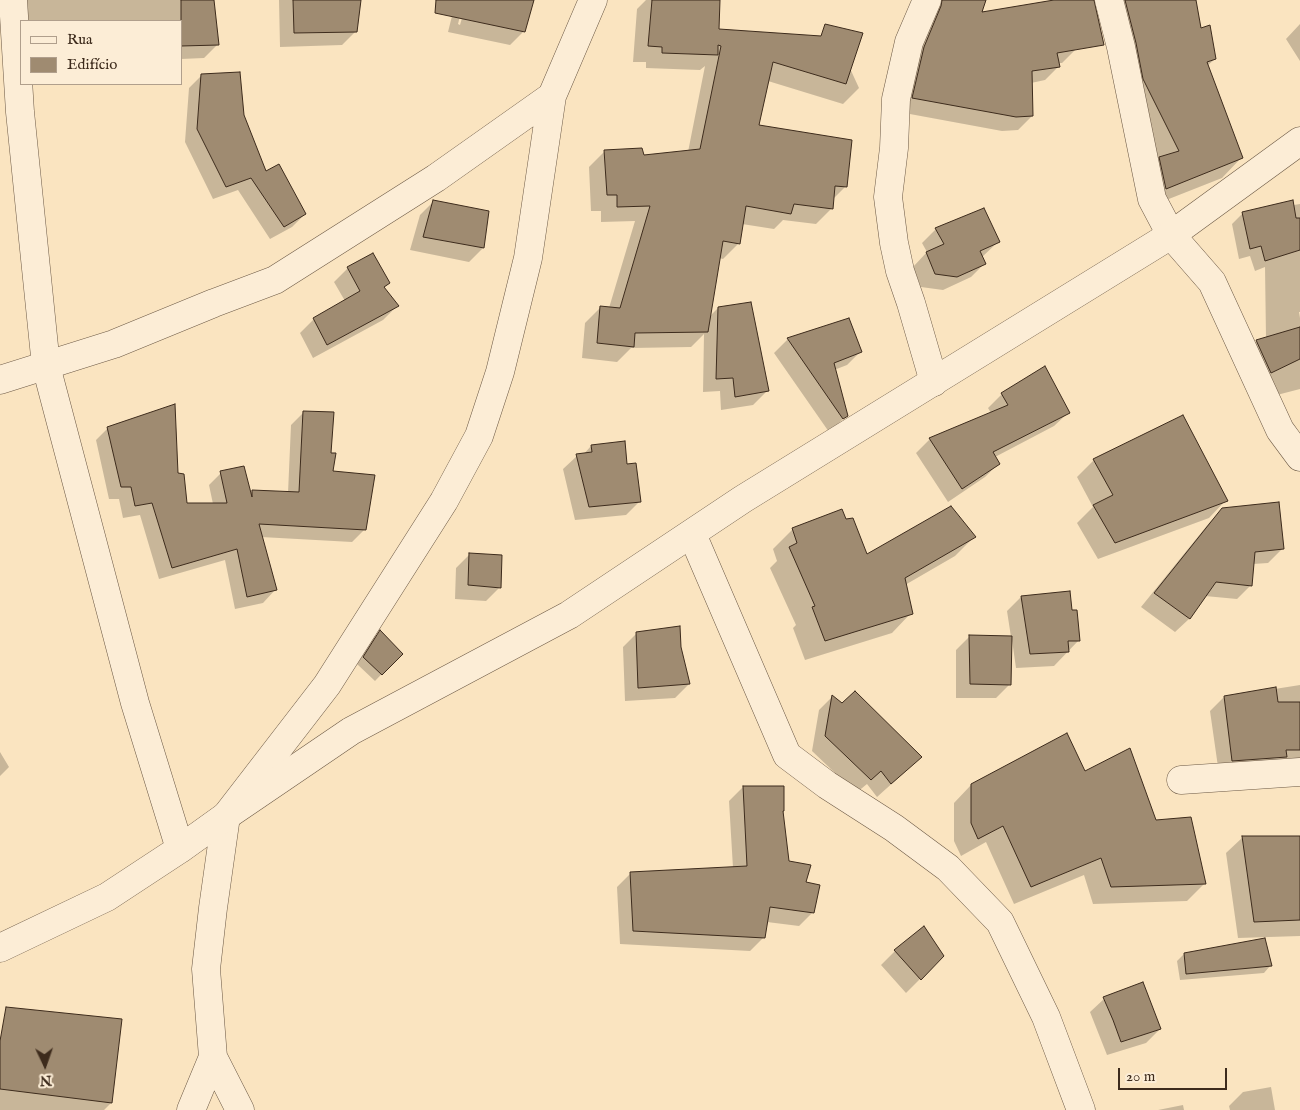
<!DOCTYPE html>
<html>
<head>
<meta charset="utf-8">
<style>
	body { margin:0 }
	#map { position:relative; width:1300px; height:1110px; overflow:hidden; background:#fae4c0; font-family:"IM FELL English",serif }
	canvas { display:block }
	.legend { position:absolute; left:20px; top:20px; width:162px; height:65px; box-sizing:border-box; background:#fcedd6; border:1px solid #b09f8c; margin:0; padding:6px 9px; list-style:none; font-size:15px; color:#3d2b1c }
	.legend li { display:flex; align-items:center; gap:10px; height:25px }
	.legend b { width:25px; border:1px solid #b09f8c }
	.north { position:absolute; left:20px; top:1040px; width:50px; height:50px; -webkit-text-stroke:4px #fcedd6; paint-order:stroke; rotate:177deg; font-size:14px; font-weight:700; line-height:20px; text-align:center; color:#3d2b1c }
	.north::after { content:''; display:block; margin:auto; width:18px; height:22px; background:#3d2b1c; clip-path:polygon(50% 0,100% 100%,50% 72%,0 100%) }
	.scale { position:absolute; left:1118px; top:1068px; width:109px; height:22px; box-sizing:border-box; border:2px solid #3d2b1c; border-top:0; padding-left:6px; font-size:15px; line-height:18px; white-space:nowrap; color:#3d2b1c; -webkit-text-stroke:4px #fcedd6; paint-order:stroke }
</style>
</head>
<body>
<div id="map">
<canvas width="1300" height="1110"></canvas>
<ul class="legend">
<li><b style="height:6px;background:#fcedd6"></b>Rua</li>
<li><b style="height:14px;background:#9f8b71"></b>Edifício</li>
</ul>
<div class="north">N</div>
<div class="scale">20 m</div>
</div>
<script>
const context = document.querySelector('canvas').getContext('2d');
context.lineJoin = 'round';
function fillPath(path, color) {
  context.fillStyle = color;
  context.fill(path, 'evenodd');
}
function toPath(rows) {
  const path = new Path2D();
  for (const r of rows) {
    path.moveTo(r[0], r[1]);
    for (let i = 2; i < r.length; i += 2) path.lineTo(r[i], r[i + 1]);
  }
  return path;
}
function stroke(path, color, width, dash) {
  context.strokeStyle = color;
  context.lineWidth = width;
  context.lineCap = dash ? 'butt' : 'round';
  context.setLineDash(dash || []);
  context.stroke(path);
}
fillPath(toPath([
	[27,0,213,0,218,44,204,58,181,59,181,21,28,21],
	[279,0,360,0,356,31,342,45,280,47],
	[456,0,464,0,458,24,460,25,467,0,532,0,524,31,510,45,448,32],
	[646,0,719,0,717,31,836,38,859,88,843,104,768,81,758,126,846,186,833,199,832,208,816,224,783,220,774,229,742,224,739,243,723,259,719,258,709,317,718,308,767,391,753,405,721,410,720,391,703,392,704,334,691,347,631,348,617,362,582,358,585,323,601,307,609,308,635,221,601,222,601,211,591,211,589,167,605,151,643,156,688,152,705,66,700,70,646,68,646,62,633,62,637,9],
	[934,0,985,0,980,13,1057,0,1066,0,1076,49,1062,63,1058,63,1058,67,1045,80,1031,83,1032,116,1018,130,1002,131,899,112],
	[1110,0,1195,0,1200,29,1215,59,1207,66,1242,157,1222,178,1146,208],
	[1300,24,1300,61,1286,39],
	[202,75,242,115,265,172,305,214,292,227,270,239,238,190,213,199,185,142,189,88],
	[433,202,483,248,469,262,410,250,420,215],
	[1300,204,1300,312,1299,312,1300,318,1300,389,1273,396,1246,352,1257,341,1266,338,1265,267,1255,271,1250,256,1239,259,1232,224,1243,213],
	[936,229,998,242,982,257,985,263,971,277,943,290,921,287,913,267,927,252,922,243],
	[348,268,389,283,383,289,397,306,383,320,313,358,300,333,314,319,345,301,334,282],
	[848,320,861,351,847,365,834,370,847,415,833,429,829,432,774,353,788,339],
	[1045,368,1068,413,1054,426,995,457,999,463,985,477,948,502,916,453,930,439,991,413,988,408,1002,394],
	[304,412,330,454,332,473,364,530,352,542,261,537,275,590,263,603,235,609,225,560,159,579,140,515,123,518,119,499,109,499,96,440,108,428,177,475,186,504,213,504,209,485,221,473,250,494,252,491,288,493,291,425],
	[1183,417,1226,500,1209,518,1098,559,1077,523,1093,507,1077,477,1094,460],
	[591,446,626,466,640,501,626,515,575,520,563,469,577,456,583,455],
	[1223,509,1282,549,1268,563,1253,564,1251,585,1237,599,1205,596,1189,619,1175,632,1141,607,1209,523],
	[793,529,867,556,974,537,955,556,905,585,911,613,892,633,805,660,793,628,796,625,770,568,777,561,773,549],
	[470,554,500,587,486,601,455,599,456,568],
	[1069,593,1071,612,1079,640,1054,666,1016,668,1012,640,1011,640,1010,684,996,698,956,698,956,650,970,636,1011,637,1007,611,1021,597],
	[380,632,401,654,375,681,357,664,374,638],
	[637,633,680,647,689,684,675,698,625,701,623,647],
	[1300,685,1300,758,1295,763,1219,774,1210,711,1224,697],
	[832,697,907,770,877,797,867,784,856,793,812,751,819,710],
	[0,752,9,767,0,776],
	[971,785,1155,822,1205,883,1187,901,1093,904,1084,875,1014,904,986,842,961,856,954,841,954,803],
	[743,787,782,811,788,863,804,883,813,912,799,926,767,922,764,937,750,951,620,944,617,887,631,873,733,868,729,801],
	[1243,837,1300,837,1300,936,1238,938,1226,853],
	[924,928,943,956,906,993,881,965,895,951],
	[1184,954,1270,966,1264,973,1180,980,1177,961],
	[1104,999,1160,1029,1146,1043,1107,1055,1090,1012],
	[0,1068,111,1103,104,1110,0,1110],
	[1271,1087,1275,1110,1230,1110,1229,1106,1243,1092],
	[1183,1105,1184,1110,1158,1110]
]), '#0003');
const building = toPath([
	[181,0,214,0,219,45,181,46,181,0],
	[293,0,361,0,357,32,294,33,293,0],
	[436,0,534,0,525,32,435,13,436,0],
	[652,0,720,0,719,29,821,36,825,24,863,33,846,84,773,62,759,125,852,140,847,187,835,186,833,209,794,204,791,214,746,206,740,244,723,241,708,332,635,333,634,347,597,343,600,306,620,308,650,206,617,207,617,195,607,195,604,150,642,148,644,155,700,149,721,46,718,45,718,55,662,53,662,47,648,46,652,0],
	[942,0,986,0,982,12,1054,0,1094,0,1104,45,1057,53,1060,67,1032,71,1033,116,1016,117,912,98,924,47,941,6,942,0],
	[1125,0,1196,0,1201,28,1210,25,1216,59,1207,62,1243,158,1166,189,1159,157,1179,151,1143,79,1136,43,1125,0],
	[240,72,244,115,266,171,279,164,306,214,284,227,251,178,226,187,197,129,201,74,240,72],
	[433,200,489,211,484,248,423,237,433,200],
	[1293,200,1296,218,1300,218,1300,250,1265,261,1261,246,1250,249,1242,212,1293,200],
	[984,208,1000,242,980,251,986,264,957,277,935,274,926,252,944,244,935,228,984,208],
	[373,253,390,283,384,287,399,306,327,345,313,318,360,291,347,267,373,253],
	[751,302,769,391,735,397,733,378,716,379,718,307,751,302],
	[849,318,862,352,834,363,848,416,843,419,787,338,849,318],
	[1300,327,1300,359,1271,373,1256,340,1300,327],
	[1045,366,1070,413,993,452,1000,464,962,489,929,438,1008,405,1001,393,1045,366],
	[175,404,178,473,184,474,187,503,227,503,220,471,244,466,252,497,252,490,299,492,303,411,334,412,331,453,336,453,333,471,375,475,366,530,259,524,277,590,247,597,237,549,172,568,152,503,135,506,131,487,121,487,107,427,175,404],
	[1183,415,1228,501,1115,543,1093,505,1113,495,1093,459,1183,415],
	[625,441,627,464,636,463,641,502,589,507,576,454,592,452,591,445,625,441],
	[1279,502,1284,549,1255,552,1252,586,1216,582,1190,619,1154,593,1222,508,1279,502],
	[951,506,976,537,905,578,913,614,825,641,812,607,815,606,789,547,797,543,792,528,842,509,846,519,853,518,867,554,951,506],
	[469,553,502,555,501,588,468,585,469,553],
	[1070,591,1072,610,1077,610,1080,641,1068,641,1069,652,1030,654,1021,596,1070,591],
	[680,626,681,647,690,684,638,688,636,632,680,626],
	[380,630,403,654,382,675,363,657,380,630],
	[969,635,1012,636,1011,685,970,684,969,635],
	[1276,687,1278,702,1300,702,1300,750,1286,750,1287,757,1232,761,1224,696,1276,687],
	[855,691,922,757,891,784,881,771,871,780,825,736,832,695,842,703,855,691],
	[1067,733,1085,771,1130,748,1156,820,1191,817,1206,884,1111,887,1101,858,1031,887,1003,826,978,839,971,823,971,784,1067,733],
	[743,786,784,786,784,811,783,811,789,861,811,865,806,882,820,885,814,913,770,907,765,938,633,931,630,872,747,866,743,786],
	[1242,836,1300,836,1300,920,1254,922,1242,836],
	[924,926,944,956,921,980,894,950,924,926],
	[1265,938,1272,966,1186,974,1184,953,1265,938],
	[1143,982,1161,1029,1121,1042,1113,1020,1103,997,1143,982],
	[6,1007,122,1019,112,1103,0,1089,0,1041,6,1007]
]);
fillPath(building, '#9f8b71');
stroke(building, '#3d2b1c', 1);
const minor = toPath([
	[927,0,909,42,896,99,894,148,888,197,894,243,900,271,911,303,934,382],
	[1109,0,1121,47,1152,199,1171,235,1212,282,1280,430,1300,457],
	[0,380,114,344,214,303,275,280,436,178,552,96],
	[692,534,787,755,827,785,894,828,948,868,1000,922,1046,1017,1081,1110],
	[1181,780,1300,772],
	[191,1110,213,1057],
	[240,1110,213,1057,206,969,213,908,226,816,327,685,444,501,479,436,500,372,528,258,552,96,593,0]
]);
const tertiary = toPath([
	[13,0,20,112,46,366,135,703,180,849],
	[0,948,107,897,180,849,226,816,351,731,569,615,743,499,1171,235,1300,141]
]);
stroke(minor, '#6c5945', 29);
stroke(tertiary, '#6c5945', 29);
stroke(minor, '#fcedd6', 28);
stroke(tertiary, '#fcedd6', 28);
</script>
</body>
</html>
